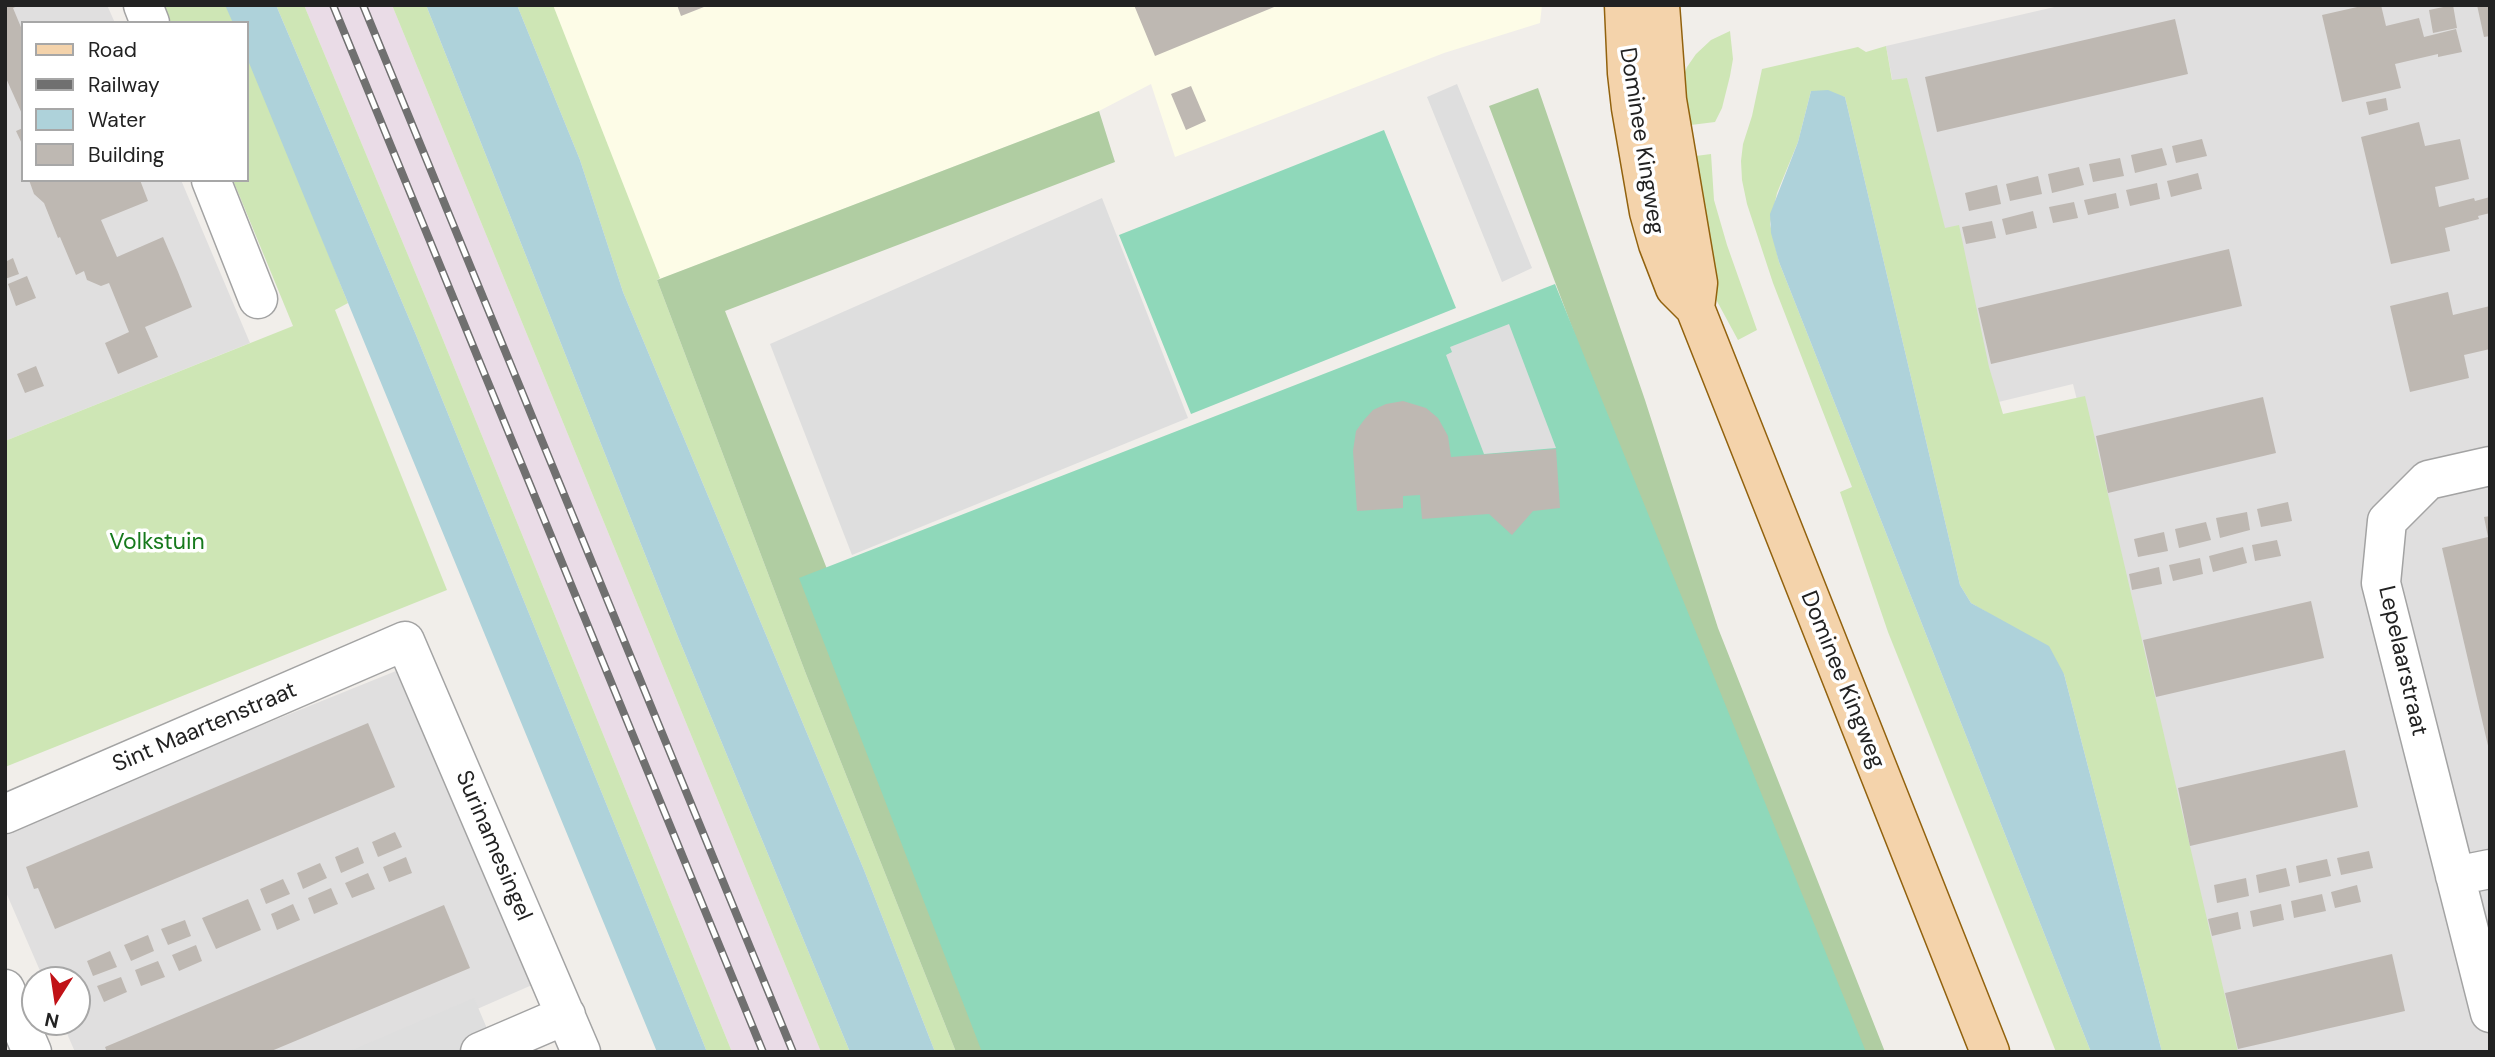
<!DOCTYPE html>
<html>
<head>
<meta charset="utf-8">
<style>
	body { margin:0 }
	#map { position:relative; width:2495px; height:1057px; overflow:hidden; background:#f1eeea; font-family:"DM Sans",sans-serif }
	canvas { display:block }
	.frame { position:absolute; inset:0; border:7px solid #222; pointer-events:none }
	.legend { position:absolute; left:21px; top:21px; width:228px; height:161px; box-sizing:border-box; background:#fff; border:2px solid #a7a7a7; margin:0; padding:9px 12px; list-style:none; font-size:21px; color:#222 }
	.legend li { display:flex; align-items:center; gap:14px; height:35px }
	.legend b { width:35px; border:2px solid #a7a7a7 }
	.north { position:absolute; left:21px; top:966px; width:70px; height:70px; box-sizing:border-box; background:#fff; border:2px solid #a7a7a7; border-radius:50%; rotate:192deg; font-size:19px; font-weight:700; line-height:28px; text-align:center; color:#222 }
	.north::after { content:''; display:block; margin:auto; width:24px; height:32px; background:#c11217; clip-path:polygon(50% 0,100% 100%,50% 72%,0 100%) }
</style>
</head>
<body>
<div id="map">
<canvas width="2495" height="1057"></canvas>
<div class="frame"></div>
<ul class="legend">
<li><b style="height:9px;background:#f4d3ab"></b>Road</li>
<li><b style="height:9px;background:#707070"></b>Railway</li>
<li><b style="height:19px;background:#aed2da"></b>Water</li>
<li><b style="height:19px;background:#beb8b2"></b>Building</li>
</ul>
<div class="north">N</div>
</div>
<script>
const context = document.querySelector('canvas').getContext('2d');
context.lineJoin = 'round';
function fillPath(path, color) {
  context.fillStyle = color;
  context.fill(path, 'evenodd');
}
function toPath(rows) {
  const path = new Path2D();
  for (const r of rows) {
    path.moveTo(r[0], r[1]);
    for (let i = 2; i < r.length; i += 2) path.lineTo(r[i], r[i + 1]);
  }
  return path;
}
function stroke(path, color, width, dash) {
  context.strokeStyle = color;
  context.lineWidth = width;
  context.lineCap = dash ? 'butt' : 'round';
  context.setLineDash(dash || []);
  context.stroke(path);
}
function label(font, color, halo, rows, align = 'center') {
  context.font = font + ' "DM Sans",sans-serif';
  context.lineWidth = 7;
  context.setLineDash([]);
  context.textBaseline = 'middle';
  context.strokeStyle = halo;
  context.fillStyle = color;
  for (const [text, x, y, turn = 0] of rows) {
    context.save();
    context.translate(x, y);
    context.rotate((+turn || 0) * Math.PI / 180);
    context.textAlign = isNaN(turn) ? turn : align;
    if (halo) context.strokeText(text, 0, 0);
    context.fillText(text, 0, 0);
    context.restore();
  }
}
fillPath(toPath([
	[5,5,107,5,115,23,23,23,23,180,181,180,250,343,5,441],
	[2063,5,2490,5,2490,1052,2231,1052,2130,612,2073,384,1982,406,1898,111,1886,46],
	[396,671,532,985,379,1052,75,1052,62,1022,77,1022,77,980,44,980,5,890,5,829]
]), '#e0dfdf');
fillPath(toPath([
	[304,5,392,5,821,1052,732,1052,435,320]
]), '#eadce7');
fillPath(toPath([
	[551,5,1542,5,1540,23,1444,53,1175,157,1151,84,1099,111,660,279]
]), '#fdfce7');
fillPath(toPath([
	[161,5,229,5,236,23,169,23],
	[276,5,304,5,435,320,732,1052,707,1052,416,335],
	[392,5,426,5,678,637,850,1052,821,1052],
	[517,5,553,5,660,278,657,280,806,674,956,1052,935,1052,864,870,623,292,580,160],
	[1730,31,1733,59,1730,76,1722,108,1715,122,1683,126,1681,82,1687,67,1696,54,1711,40],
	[1886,46,1892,80,1907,78,1945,228,1959,225,1989,367,2003,414,2085,396,2238,1052,2162,1052,2064,674,1988,613,1971,603,1960,585,1845,97,1811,91,1798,142,1777,193,1770,224,1779,262,2091,1052,2056,1052,1888,632,1840,492,1852,487,1773,283,1747,204,1742,180,1741,161,1743,144,1752,116,1762,69,1858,47,1866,52],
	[247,50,348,303,335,310,447,590,5,767,5,441,293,326,233,180,247,180],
	[1711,154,1714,200,1727,245,1757,330,1738,340,1712,292,1688,157]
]), '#cee6b5');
fillPath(toPath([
	[1538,88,1645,400,1718,628,1885,1052,1844,1052,1489,106],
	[1099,111,1115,162,725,311,1018,1052,956,1052,806,674,657,280]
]), '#b0cda2');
fillPath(toPath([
	[1384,130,1456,308,1191,414,1119,235],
	[1555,284,1866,1052,982,1052,799,578]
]), '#8fd8ba');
fillPath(toPath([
	[1457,84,1532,268,1502,282,1427,97],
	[1102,198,1188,418,852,555,770,344],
	[1509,324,1556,448,1484,454,1446,355,1452,352,1450,347],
	[474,998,497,1052,350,1051]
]), '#dedede');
fillPath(toPath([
	[225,5,276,5,416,335,707,1052,657,1052,247,58,247,23,233,23],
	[426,5,517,5,580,160,623,292,864,870,935,1052,850,1052,678,637],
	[1828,90,1845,97,1960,585,1971,603,2049,646,2064,674,2162,1052,2091,1052,1779,262,1771,233,1770,214,1798,142,1811,91]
]), '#aed2da');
fillPath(toPath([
	[5,5,20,5,13,8,23,32,23,116,5,76],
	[677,5,709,5,681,16],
	[1134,5,1279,5,1155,56],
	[2366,5,2381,5,2386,26,2419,18,2424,37,2456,29,2462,52,2438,57,2438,54,2395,64,2401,88,2342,102,2322,15],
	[2453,5,2457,28,2433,33,2429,10],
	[2477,5,2490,5,2490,36,2484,37],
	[2175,19,2188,74,1937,132,1925,77],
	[1191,86,1206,121,1186,130,1171,94],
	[2386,98,2388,110,2369,115,2366,102],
	[2419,122,2425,146,2460,139,2469,179,2435,187,2439,207,2474,198,2475,201,2490,197,2490,213,2478,216,2479,219,2445,228,2450,251,2391,264,2361,137],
	[23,128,23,146,16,131],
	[2202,139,2207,156,2176,163,2172,146],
	[2162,148,2167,165,2135,173,2131,155],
	[2120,158,2124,176,2093,182,2089,164],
	[2079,167,2084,185,2052,193,2048,174],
	[2198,173,2202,189,2171,197,2167,181],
	[2038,176,2042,194,2010,201,2006,184],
	[29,180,140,180,148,201,101,220,117,257,163,237,178,272,192,307,145,327,158,357,118,374,105,343,129,332,109,283,101,286,87,280,84,271,76,275,60,237,58,238,44,203,34,194],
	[2157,183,2160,199,2130,206,2126,190],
	[1997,185,2001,204,1969,211,1965,193],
	[2116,193,2119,208,2088,215,2084,200],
	[2074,202,2078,218,2053,223,2049,207],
	[2033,211,2037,228,2006,235,2002,219],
	[1992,221,1996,238,1966,244,1962,227],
	[2229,249,2242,306,1991,364,1978,308],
	[13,258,19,274,5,279,5,262],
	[27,276,36,298,16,306,8,284],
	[2448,292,2453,315,2490,306,2490,349,2464,355,2469,378,2410,392,2390,306],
	[36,366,44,386,25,393,17,374],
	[2263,397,2276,453,2108,493,2096,436],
	[1403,401,1426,408,1438,418,1448,436,1451,457,1556,449,1560,508,1533,511,1512,535,1489,514,1422,519,1420,495,1403,496,1403,508,1357,511,1353,451,1356,431,1364,420,1373,410,1386,404],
	[2288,502,2292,521,2261,527,2257,509],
	[2247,512,2250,530,2220,538,2216,518],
	[2490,516,2490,750,2489,750,2442,548,2488,537,2484,517],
	[2206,522,2211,540,2179,548,2175,529],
	[2164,532,2168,551,2138,557,2134,539],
	[2277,540,2281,556,2255,561,2252,545],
	[2243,547,2247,563,2213,572,2209,556],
	[2200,558,2203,574,2173,581,2169,565],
	[2159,567,2162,584,2132,590,2129,574],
	[2311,601,2324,658,2156,697,2143,640],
	[368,723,395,787,55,929,38,888,34,889,26,867],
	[2345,750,2358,807,2190,846,2178,788],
	[395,832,402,847,378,857,372,842],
	[358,847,364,863,341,873,335,857],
	[2369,851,2373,868,2341,875,2337,858],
	[406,857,412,873,389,882,383,867],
	[2327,859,2331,876,2299,883,2296,866],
	[320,863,327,878,303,889,297,873],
	[2286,868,2290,886,2259,893,2256,875],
	[368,873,375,889,352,898,345,883],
	[2246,878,2249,896,2217,903,2214,885],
	[283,879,290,894,266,904,260,889],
	[2357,885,2361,902,2335,908,2331,892],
	[331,888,338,904,314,914,308,898],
	[2322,894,2326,911,2294,918,2291,901],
	[248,899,261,930,216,949,202,918],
	[293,904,300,920,277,930,271,914],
	[2281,904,2284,920,2253,927,2250,911],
	[444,905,470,968,269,1052,107,1052,105,1047],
	[2238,912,2241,929,2212,936,2208,919],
	[185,920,191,936,168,945,161,929],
	[148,935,154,951,131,961,124,945],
	[196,945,202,961,179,971,172,955],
	[110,951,117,967,93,976,87,961],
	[2392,954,2405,1011,2238,1049,2225,993],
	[158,961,165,977,141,986,135,970],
	[121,977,127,992,104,1002,97,986]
]), '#beb8b2');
const minor = toPath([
	[143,5,150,23],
	[211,180,258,299],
	[2490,466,2428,480,2387,521,2381,583,2490,1013],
	[5,814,405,641,581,1052],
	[2455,876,2490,869],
	[5,989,32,1052],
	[480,1052,566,1015]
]);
const major = toPath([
	[1624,5,1627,73,1631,108,1649,212,1658,244,1675,288,1695,308,1990,1052],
	[1660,5,1667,100,1698,283,1695,308]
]);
stroke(minor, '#a3a3a3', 41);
stroke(major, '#92620e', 41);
stroke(minor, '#fff', 38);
stroke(major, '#f4d3ab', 38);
const rail = toPath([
	[333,5,763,1052],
	[363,5,793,1052]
]);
stroke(rail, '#707070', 8);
stroke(rail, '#fff', 5, [16]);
label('23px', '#222', '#fff', [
	["Dominee Kingweg",1641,141,81],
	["Lepelaarstraat",2402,661,77],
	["Dominee Kingweg",1842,680,68],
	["Sint Maartenstraat",205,728,-23],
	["Surinamesingel",493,846,67]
]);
label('23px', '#16791c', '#fff', [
	["Volkstuin",157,543]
]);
</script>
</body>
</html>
